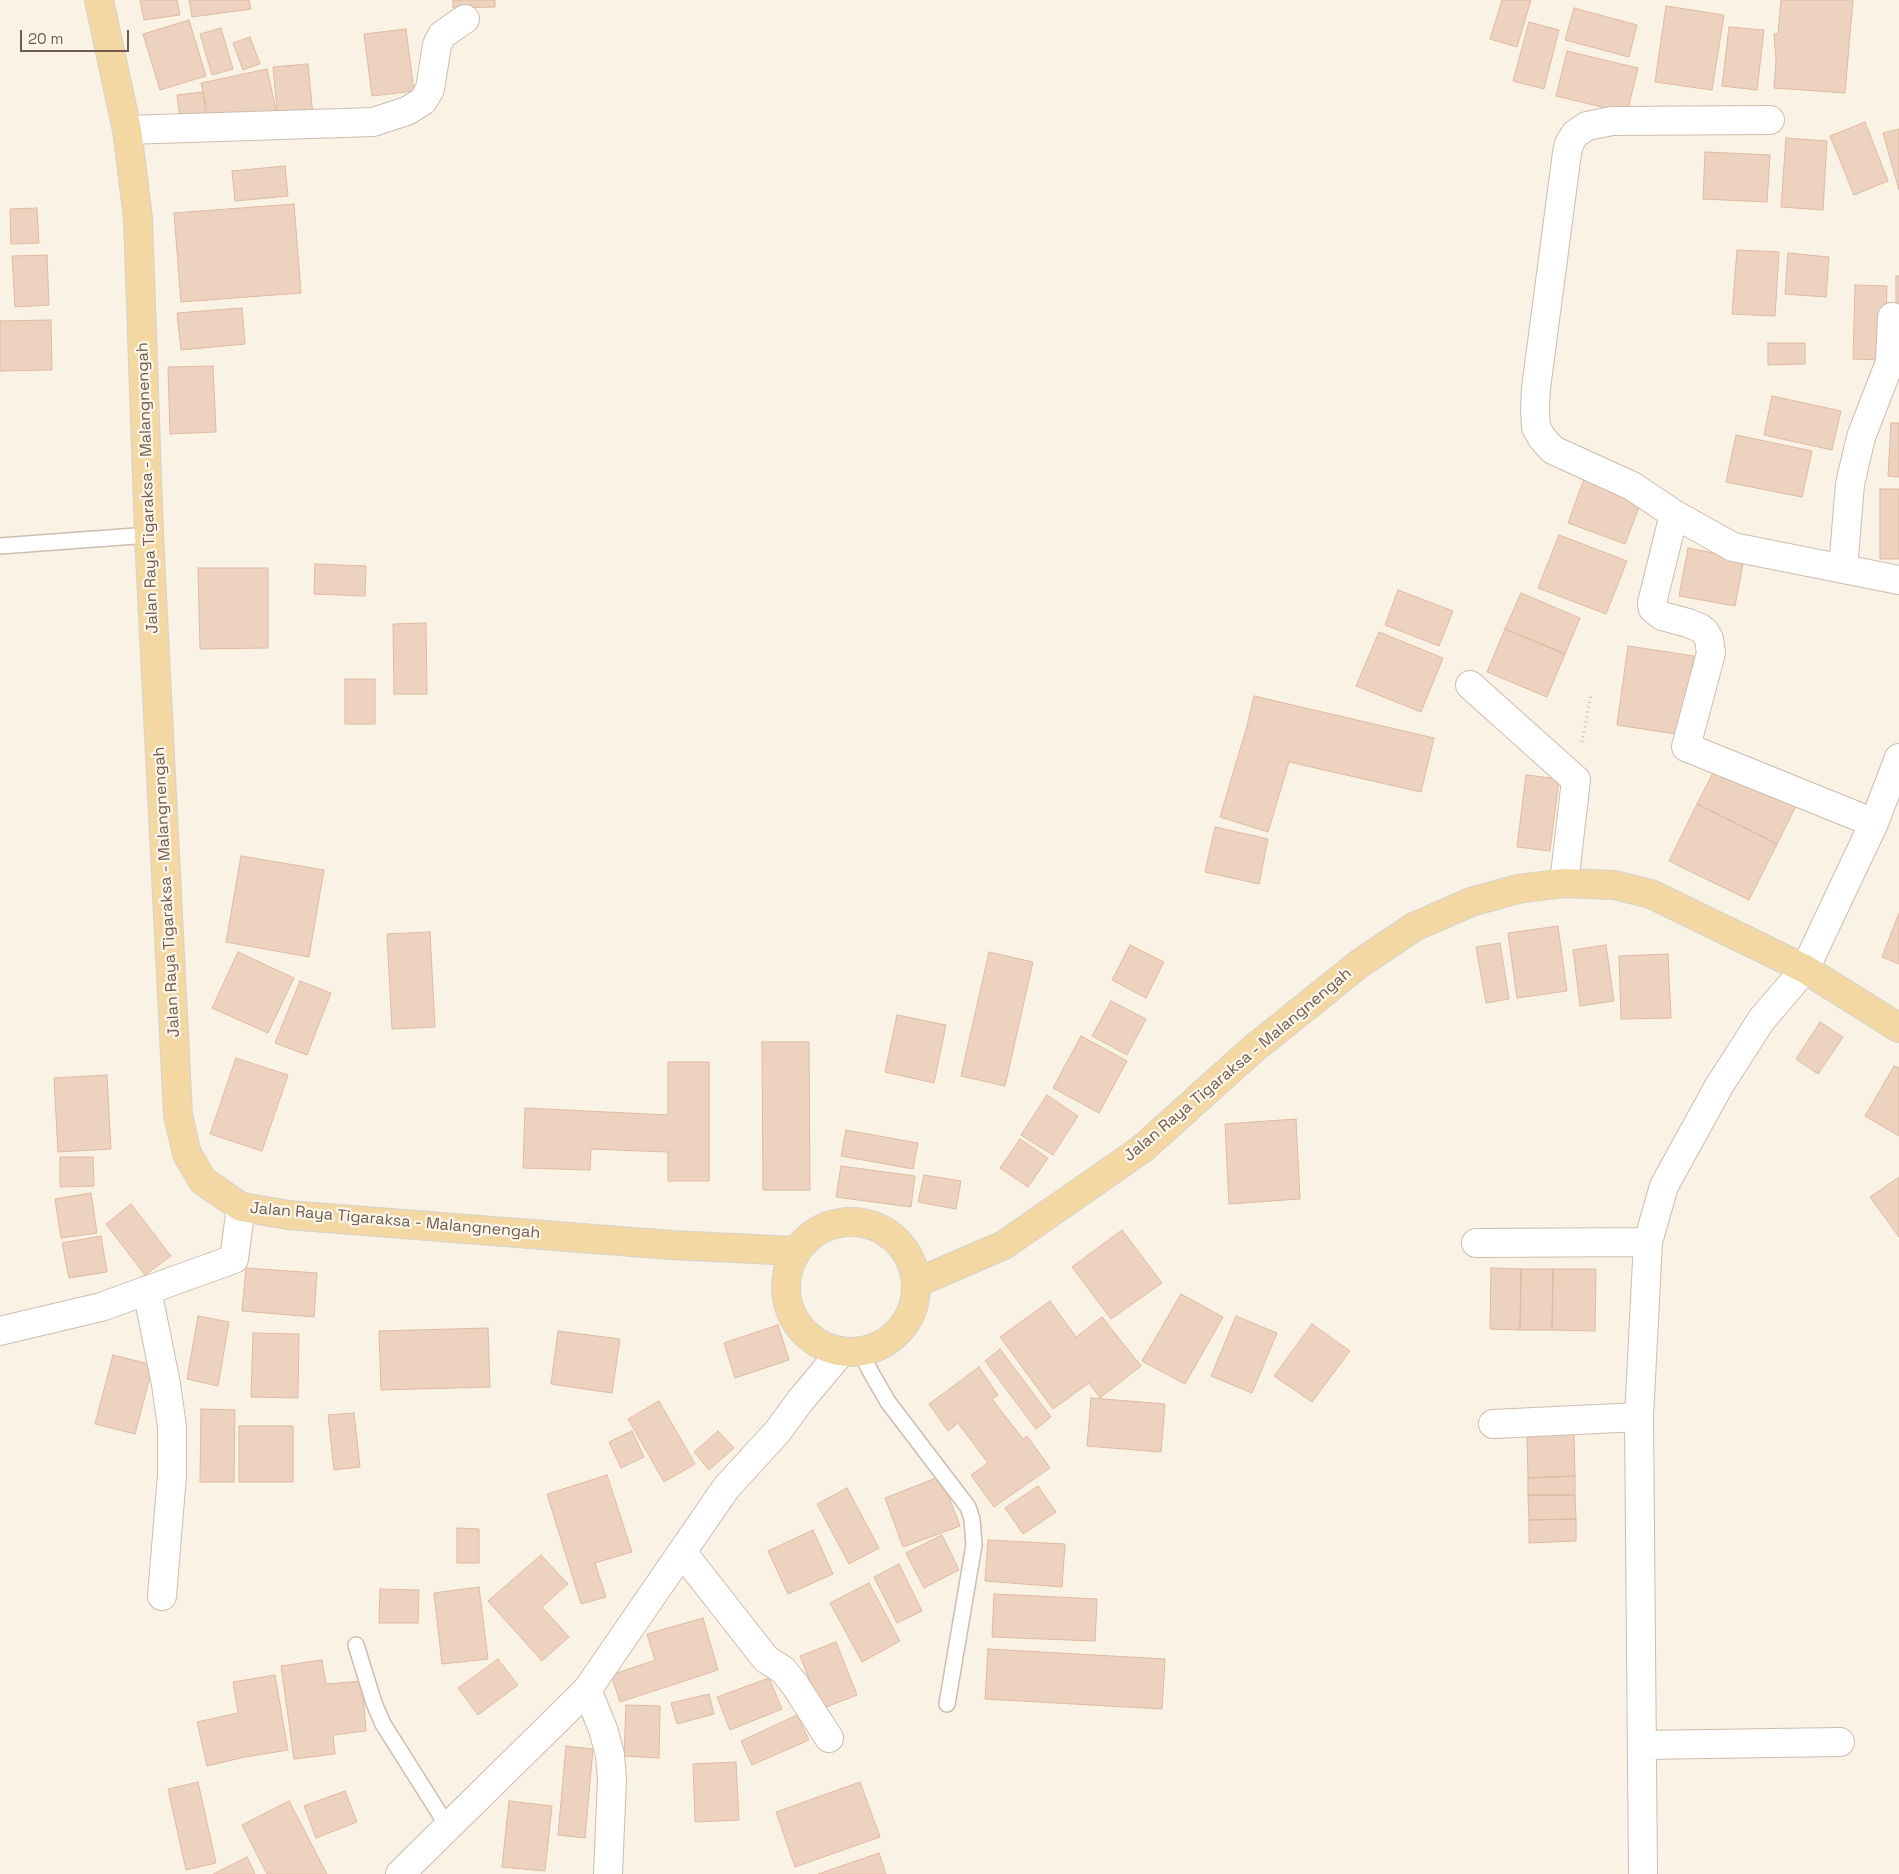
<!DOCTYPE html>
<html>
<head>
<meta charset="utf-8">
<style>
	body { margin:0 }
	#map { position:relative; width:1899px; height:1874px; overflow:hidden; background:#faf2e5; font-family:"Space Grotesk",sans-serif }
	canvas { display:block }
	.scale { position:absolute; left:20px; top:30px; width:109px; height:22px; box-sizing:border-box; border:2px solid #705a4c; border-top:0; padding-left:6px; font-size:15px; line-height:18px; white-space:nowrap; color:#705a4c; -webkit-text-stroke:4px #fdf6ea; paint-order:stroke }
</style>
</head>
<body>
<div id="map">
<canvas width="1899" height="1874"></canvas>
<div class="scale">20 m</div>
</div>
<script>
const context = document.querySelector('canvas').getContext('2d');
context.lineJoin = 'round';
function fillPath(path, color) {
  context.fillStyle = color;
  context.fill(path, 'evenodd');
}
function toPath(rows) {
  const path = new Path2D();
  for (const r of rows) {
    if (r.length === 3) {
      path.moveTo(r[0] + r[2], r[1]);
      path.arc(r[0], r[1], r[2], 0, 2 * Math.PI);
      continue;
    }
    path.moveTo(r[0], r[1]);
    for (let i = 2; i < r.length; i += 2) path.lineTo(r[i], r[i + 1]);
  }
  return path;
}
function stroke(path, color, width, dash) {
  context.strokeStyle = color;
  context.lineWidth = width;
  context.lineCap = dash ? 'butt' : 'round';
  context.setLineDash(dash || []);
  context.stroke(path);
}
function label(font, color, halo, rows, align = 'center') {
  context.font = font + ' "Space Grotesk",sans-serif';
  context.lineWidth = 4.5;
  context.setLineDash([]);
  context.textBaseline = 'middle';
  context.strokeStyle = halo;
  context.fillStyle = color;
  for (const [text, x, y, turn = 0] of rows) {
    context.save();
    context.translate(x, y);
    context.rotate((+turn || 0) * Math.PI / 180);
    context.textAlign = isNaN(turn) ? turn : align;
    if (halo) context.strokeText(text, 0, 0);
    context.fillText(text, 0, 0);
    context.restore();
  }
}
const building = toPath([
	[140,0,177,0,180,15,144,20,140,0],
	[189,0,249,0,251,9,192,17,189,0],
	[453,0,495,0,495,7,453,8,453,0],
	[1502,0,1531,0,1517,47,1490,39,1502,0],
	[1781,0,1853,0,1845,93,1774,88,1776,60,1774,34,1778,34,1781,0],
	[1666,6,1724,15,1712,90,1655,82,1666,6],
	[1574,8,1637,25,1629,57,1565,40,1574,8],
	[189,20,206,76,160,90,143,34,189,20],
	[1529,22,1559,30,1544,89,1513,81,1529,22],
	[1729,27,1764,30,1757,90,1722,86,1729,27],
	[221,28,233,69,212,75,200,34,221,28],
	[406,29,414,91,372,96,364,34,406,29],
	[250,37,260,64,243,70,233,43,250,37],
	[1567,51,1638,68,1627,113,1556,96,1567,51],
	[308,64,313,116,278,120,273,67,308,64],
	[267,69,276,110,210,123,201,83,267,69],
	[203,92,207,123,181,127,177,95,203,92],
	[1865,122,1888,181,1854,195,1830,136,1865,122],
	[1899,129,1899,190,1883,133,1899,129],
	[1786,138,1827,141,1823,210,1781,207,1786,138],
	[1705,152,1770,155,1767,202,1703,199,1705,152],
	[285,166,288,196,235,201,232,171,285,166],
	[294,204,301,293,181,302,174,213,294,204],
	[37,208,39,243,11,244,10,209,37,208],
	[1737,250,1779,252,1775,316,1732,314,1737,250],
	[1788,253,1829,257,1826,297,1785,294,1788,253],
	[47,255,49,305,15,307,12,256,47,255],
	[1896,276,1899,276,1899,359,1896,359,1896,276],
	[1855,285,1887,286,1885,360,1853,359,1855,285],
	[242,308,245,344,181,350,177,313,242,308],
	[51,320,52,370,0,371,0,321,51,320],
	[1768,343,1805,343,1805,364,1768,365,1768,343],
	[213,366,216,432,170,434,168,367,213,366],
	[1772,396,1841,411,1832,450,1764,435,1772,396],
	[1891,423,1899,423,1899,477,1888,476,1891,423],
	[1736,435,1812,451,1802,497,1726,482,1736,435],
	[1585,476,1643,497,1625,544,1568,523,1585,476],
	[1880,489,1899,489,1899,559,1880,559,1880,489],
	[1559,535,1627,561,1606,614,1538,588,1559,535],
	[1688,548,1744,559,1735,606,1679,596,1688,548],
	[315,564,366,566,365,596,314,594,315,564],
	[198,568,268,568,268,648,200,649,198,568],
	[1398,590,1453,611,1439,646,1385,625,1398,590],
	[1521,593,1580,618,1565,654,1505,629,1521,593],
	[426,623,427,694,394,694,393,624,426,623],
	[1505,629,1565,654,1547,697,1487,672,1505,629],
	[1379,632,1443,658,1421,712,1356,686,1379,632],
	[1628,646,1694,656,1682,735,1617,725,1628,646],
	[345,679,375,679,375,724,345,724,345,679],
	[1254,696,1434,738,1421,792,1289,762,1268,832,1220,817,1247,726,1254,696],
	[1716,767,1796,806,1777,844,1697,804,1716,767],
	[1526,775,1559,779,1550,851,1517,847,1526,775],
	[1697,804,1777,844,1749,900,1669,861,1697,804],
	[1215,827,1268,839,1259,884,1205,872,1215,827],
	[241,856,324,870,309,957,226,942,241,856],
	[1899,913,1899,964,1882,957,1899,913],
	[1558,926,1567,991,1517,998,1508,933,1558,926],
	[430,932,435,1027,392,1029,387,934,430,932],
	[1500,943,1509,999,1486,1003,1476,947,1500,943],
	[1130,945,1164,962,1146,998,1112,980,1130,945],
	[1606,945,1614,1001,1580,1006,1573,950,1606,945],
	[238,952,294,978,268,1033,212,1008,238,952],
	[989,952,1033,962,1005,1086,961,1076,989,952],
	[1668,954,1671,1018,1621,1019,1619,956,1668,954],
	[300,981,331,993,307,1055,275,1043,300,981],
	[1111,1001,1146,1019,1127,1055,1092,1036,1111,1001],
	[897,1015,946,1025,934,1083,885,1072,897,1015],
	[1820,1022,1843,1037,1818,1074,1796,1059,1820,1022],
	[1081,1036,1127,1061,1099,1113,1053,1088,1081,1036],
	[762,1042,809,1042,810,1190,763,1190,762,1042],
	[236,1058,288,1075,262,1151,210,1134,236,1058],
	[668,1062,709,1062,709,1181,668,1181,668,1152,591,1149,590,1170,523,1168,525,1108,668,1115,668,1062],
	[1894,1066,1899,1068,1899,1136,1865,1116,1894,1066],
	[107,1075,111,1149,58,1152,54,1078,107,1075],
	[1047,1095,1078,1116,1053,1155,1021,1135,1047,1095],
	[1296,1119,1300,1199,1229,1204,1225,1124,1296,1119],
	[846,1130,918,1143,913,1169,841,1156,846,1130],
	[1020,1139,1048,1158,1028,1187,1000,1168,1020,1139],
	[60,1157,93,1157,94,1186,60,1187,60,1157],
	[841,1166,915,1176,911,1207,836,1197,841,1166],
	[924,1175,961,1181,956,1209,918,1202,924,1175],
	[1899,1177,1899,1237,1870,1197,1899,1177],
	[91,1193,97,1233,61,1238,55,1199,91,1193],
	[131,1204,171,1256,145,1275,106,1224,131,1204],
	[1122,1230,1162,1283,1111,1319,1072,1267,1122,1230],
	[101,1236,107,1272,69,1278,62,1243,101,1236],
	[246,1268,317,1273,314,1317,242,1311,246,1268],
	[1491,1268,1521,1269,1520,1330,1490,1329,1491,1268],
	[1521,1269,1553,1269,1552,1330,1520,1330,1521,1269],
	[1553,1269,1596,1269,1595,1331,1552,1330,1553,1269],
	[1181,1294,1223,1317,1185,1384,1142,1361,1181,1294],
	[1050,1301,1076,1337,1102,1317,1141,1366,1100,1398,1089,1383,1053,1409,1000,1337,1050,1301],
	[198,1316,229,1322,218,1386,187,1379,198,1316],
	[1236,1316,1277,1333,1252,1393,1211,1376,1236,1316],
	[1312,1324,1350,1351,1312,1402,1274,1376,1312,1324],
	[778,1325,789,1360,735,1378,724,1343,778,1325],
	[488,1328,490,1387,381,1390,379,1331,488,1328],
	[558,1331,620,1339,612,1393,551,1384,558,1331],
	[253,1333,299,1334,298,1398,251,1397,253,1333],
	[1000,1349,1051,1417,1036,1429,985,1361,1000,1349],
	[113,1355,153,1365,135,1434,95,1424,113,1355],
	[979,1367,998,1395,992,1399,1023,1439,1027,1436,1050,1468,994,1507,971,1475,988,1463,958,1423,948,1431,929,1404,979,1367],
	[1091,1398,1165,1404,1161,1452,1087,1446,1091,1398],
	[659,1401,695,1464,664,1482,628,1419,659,1401],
	[201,1409,235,1410,234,1482,200,1482,201,1409],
	[354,1413,360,1467,334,1470,328,1415,354,1413],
	[239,1426,293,1426,293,1482,239,1482,239,1426],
	[632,1431,644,1457,621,1468,609,1442,632,1431],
	[718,1431,734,1448,709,1470,694,1452,718,1431],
	[1574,1434,1575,1476,1528,1478,1527,1435,1574,1434],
	[607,1475,632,1552,595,1563,606,1597,581,1604,547,1494,607,1475],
	[941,1476,960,1526,903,1547,885,1498,941,1476],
	[1575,1476,1575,1495,1528,1495,1528,1478,1575,1476],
	[1038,1486,1056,1512,1023,1534,1005,1508,1038,1486],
	[847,1488,879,1548,849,1564,817,1504,847,1488],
	[1528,1495,1575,1495,1576,1519,1529,1520,1528,1495],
	[1576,1519,1576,1541,1529,1543,1529,1520,1576,1519],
	[457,1528,479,1529,479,1563,457,1563,457,1528],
	[813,1530,833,1574,788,1594,768,1551,813,1530],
	[942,1535,959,1570,924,1588,906,1553,942,1535],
	[988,1540,1065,1544,1062,1587,985,1581,988,1540],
	[541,1555,568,1584,542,1607,569,1637,542,1661,488,1601,541,1555],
	[899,1564,922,1611,897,1623,874,1577,899,1564],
	[869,1583,900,1641,862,1662,830,1603,869,1583],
	[479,1587,488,1659,442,1664,434,1593,479,1587],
	[380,1589,419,1590,418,1623,379,1623,380,1589],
	[994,1594,1097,1599,1095,1641,992,1637,994,1594],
	[703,1618,718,1670,620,1702,611,1675,655,1660,647,1634,703,1618],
	[836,1642,857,1695,821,1709,800,1656,836,1642],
	[988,1649,1165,1659,1162,1709,985,1699,988,1649],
	[498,1659,518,1685,478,1715,458,1688,498,1659],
	[322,1660,326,1684,362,1681,366,1731,333,1735,335,1754,294,1759,281,1666,322,1660],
	[275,1675,288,1750,245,1757,207,1766,197,1722,238,1713,233,1682,275,1675],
	[769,1678,782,1709,730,1730,717,1697,769,1678],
	[709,1694,714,1714,677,1724,671,1703,709,1694],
	[626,1705,660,1706,659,1758,624,1756,626,1705],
	[797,1715,809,1740,752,1765,741,1741,797,1715],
	[566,1746,593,1749,585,1838,558,1835,566,1746],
	[736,1762,739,1820,695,1822,693,1764,736,1762],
	[198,1782,216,1863,186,1870,168,1789,198,1782],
	[860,1782,880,1837,795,1867,776,1812,860,1782],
	[345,1791,357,1822,316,1838,304,1806,345,1791],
	[289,1801,327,1874,267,1874,242,1825,289,1801],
	[509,1801,552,1806,545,1871,502,1867,509,1801],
	[879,1853,886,1874,818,1874,879,1853],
	[247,1857,255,1874,213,1874,247,1857]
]);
fillPath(building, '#edd3bf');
stroke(building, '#debaa1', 1);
const service = toPath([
	[0,546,149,535],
	[860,1352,873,1376,888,1402,968,1507,972,1519,974,1545,947,1704],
	[356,1645,374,1703,383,1724,448,1827]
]);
const minor = toPath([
	[1770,120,1612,121,1587,126,1575,134,1569,144,1567,153,1536,388,1535,409,1536,427,1542,438,1553,450,1632,486,1674,514,1733,547,1899,580],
	[127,130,373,122,407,111,423,101,430,89,437,45,442,35,465,19],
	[1674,514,1652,603,1653,609,1662,616,1688,623,1700,628,1705,632,1709,639,1711,653,1686,747,1874,823],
	[1843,569,1850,484,1861,437,1890,362,1892,317],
	[1470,685,1576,780,1564,883],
	[1476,1243,1648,1242],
	[147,1290,166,1384,172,1427,172,1475,162,1596],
	[0,1331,101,1307,234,1259,241,1207],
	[1493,1424,1639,1417],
	[682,1552,766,1659,783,1670,795,1685,829,1738],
	[587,1690,603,1729,610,1755,612,1779,608,1874],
	[1642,1745,1840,1742],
	[1643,1874,1639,1417,1648,1242,1664,1186,1719,1086,1762,1019,1805,969,1874,823,1899,758]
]);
const tertiary = toPath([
	[400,1874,587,1690,726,1488,778,1431,800,1401,841,1352]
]);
const primary = toPath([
	[99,0,127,130,138,218,149,535,178,1115,187,1154,203,1181,241,1207,288,1215,671,1245,795,1251],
	[851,1287,65],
	[916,1283,1004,1245,1142,1149,1252,1050,1359,964,1414,927,1471,902,1518,889,1564,883,1614,885,1651,894,1805,969,1899,1028]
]);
stroke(service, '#cdbdaf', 18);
stroke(minor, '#cdbdaf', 30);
stroke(tertiary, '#cdbdaf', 30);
stroke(primary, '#d7d1cd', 30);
stroke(toPath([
	[1582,742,1591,695]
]), '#d1b6a2', 3, [1, 4]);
stroke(service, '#fff', 15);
stroke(minor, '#fff', 28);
stroke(tertiary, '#fff', 28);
stroke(primary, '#f3d8a3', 28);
label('16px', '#705a4c', '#fdf6ea', [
	["Jalan Raya Tigaraksa - Malangnengah",148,488,-92],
	["Jalan Raya Tigaraksa - Malangnengah",167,892,-93],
	["Jalan Raya Tigaraksa - Malangnengah",1238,1065,-40],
	["Jalan Raya Tigaraksa - Malangnengah",395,1221,5]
]);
</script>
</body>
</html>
